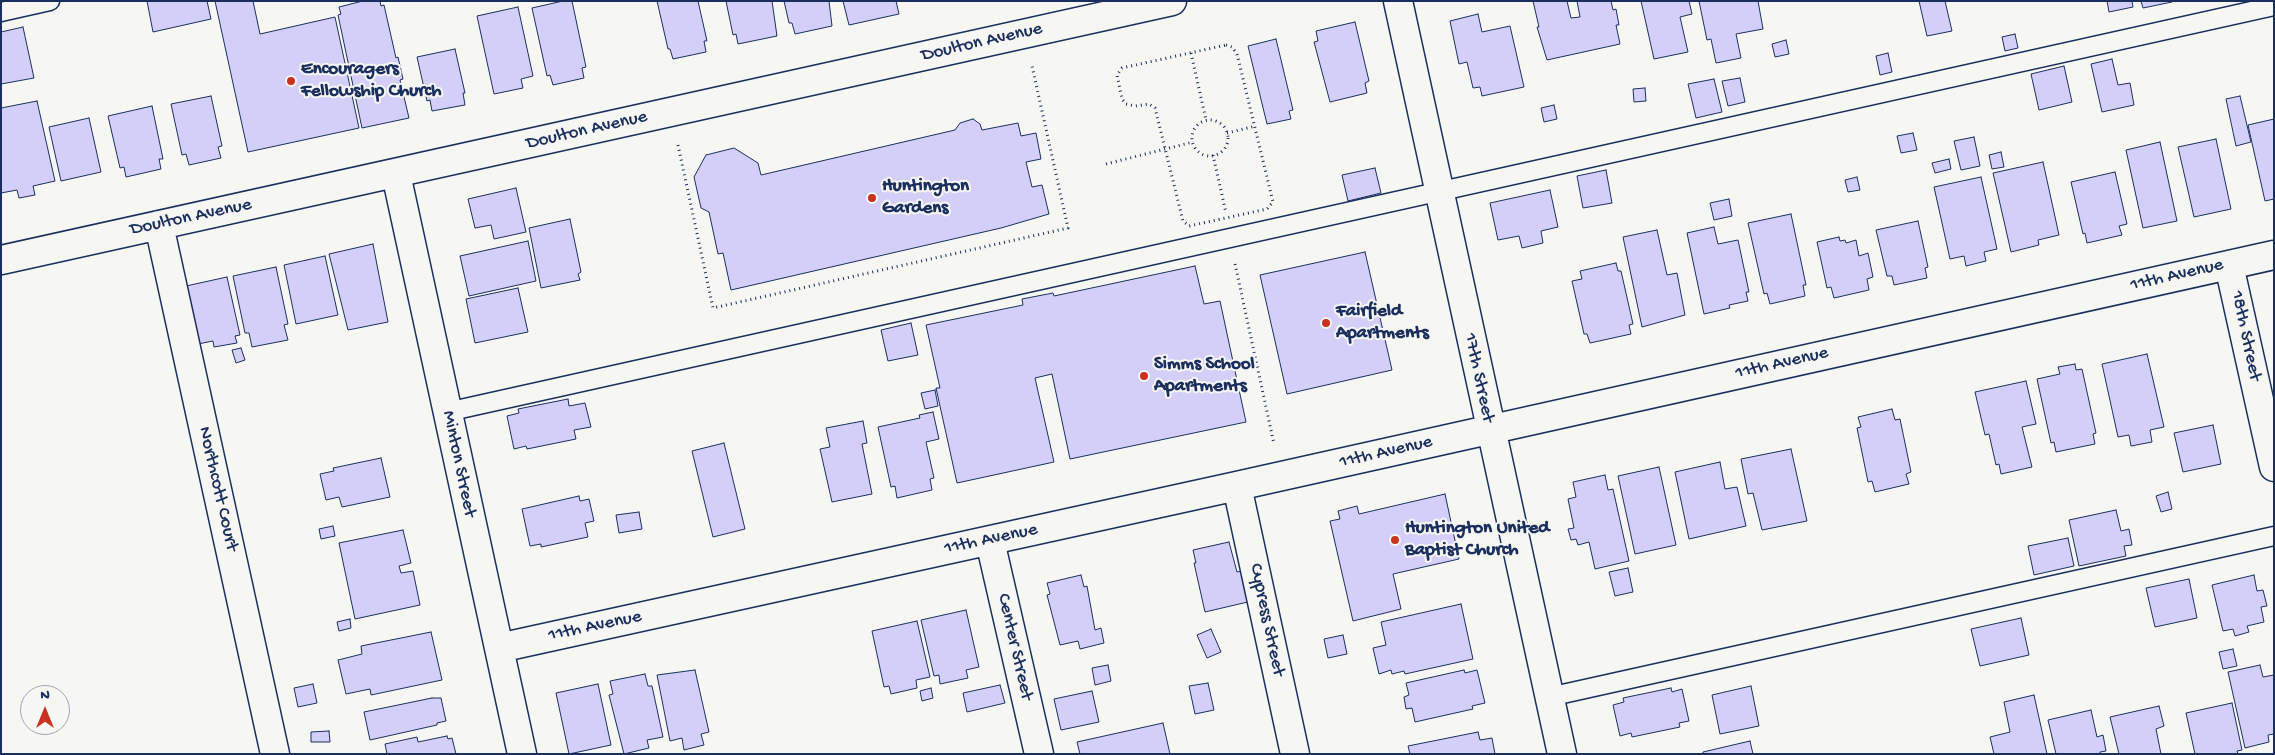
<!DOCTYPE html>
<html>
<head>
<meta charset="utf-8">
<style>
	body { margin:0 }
	#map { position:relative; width:2275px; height:755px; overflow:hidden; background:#f6f6f2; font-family:"Gochi Hand",sans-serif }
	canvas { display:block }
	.frame { position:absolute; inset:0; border:2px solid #1b2f5e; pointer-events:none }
	.north { position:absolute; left:20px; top:685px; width:50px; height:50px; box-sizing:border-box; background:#f6f6f2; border:1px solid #9ea6b7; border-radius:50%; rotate:0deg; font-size:14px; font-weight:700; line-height:20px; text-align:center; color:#1b2f5e }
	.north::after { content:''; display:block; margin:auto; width:18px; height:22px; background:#c8321e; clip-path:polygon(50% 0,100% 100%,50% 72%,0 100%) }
</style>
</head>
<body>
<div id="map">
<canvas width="2275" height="755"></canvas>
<div class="frame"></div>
<div class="north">N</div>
</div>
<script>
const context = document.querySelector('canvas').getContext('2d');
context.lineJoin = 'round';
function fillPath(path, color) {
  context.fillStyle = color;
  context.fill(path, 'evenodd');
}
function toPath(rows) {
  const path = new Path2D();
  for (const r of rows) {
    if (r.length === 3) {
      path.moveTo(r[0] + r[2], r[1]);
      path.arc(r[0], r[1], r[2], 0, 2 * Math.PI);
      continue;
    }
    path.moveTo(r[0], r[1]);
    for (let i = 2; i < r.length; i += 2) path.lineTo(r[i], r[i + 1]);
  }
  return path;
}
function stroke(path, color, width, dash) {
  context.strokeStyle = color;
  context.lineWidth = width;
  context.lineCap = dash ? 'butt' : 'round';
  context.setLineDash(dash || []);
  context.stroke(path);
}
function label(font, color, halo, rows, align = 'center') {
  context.font = font + ' "Gochi Hand",sans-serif';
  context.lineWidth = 4;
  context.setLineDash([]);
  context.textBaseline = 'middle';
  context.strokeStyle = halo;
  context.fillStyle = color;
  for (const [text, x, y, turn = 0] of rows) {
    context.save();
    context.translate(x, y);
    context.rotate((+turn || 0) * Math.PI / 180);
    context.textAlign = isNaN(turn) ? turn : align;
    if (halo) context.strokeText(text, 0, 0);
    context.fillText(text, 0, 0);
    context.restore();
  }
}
const building = toPath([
	[147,1,207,1,211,19,153,32,147,1],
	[215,1,253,1,260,34,335,17,359,128,248,152,215,1],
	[363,1,380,1,381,6,384,5,396,58,398,57,403,79,400,80,409,118,362,128,338,15,341,14,339,7,363,1],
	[563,1,572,1,586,67,582,68,584,78,553,85,550,75,547,76,532,8,563,1],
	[657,1,698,1,707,41,704,41,706,52,673,59,670,49,668,49,657,1],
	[726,1,772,1,777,36,738,44,736,34,733,35,726,1],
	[784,1,829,1,832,26,795,34,792,23,789,23,784,1],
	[843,1,896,1,899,14,849,25,843,1],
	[1533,1,1567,1,1571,18,1580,17,1577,1,1611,1,1613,10,1616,9,1619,25,1616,25,1620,44,1547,60,1537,27,1539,27,1533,1],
	[1641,1,1689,1,1692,14,1680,17,1688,52,1654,59,1641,1],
	[1699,1,1758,1,1763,29,1736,34,1741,58,1716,63,1711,39,1707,40,1699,1],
	[1919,1,1945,1,1952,31,1927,36,1919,1],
	[2107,1,2132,1,2133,7,2109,12,2107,1],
	[2141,1,2172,1,2172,2,2143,8,2141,1],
	[518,7,533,76,521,79,523,88,494,94,477,16,518,7],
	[1478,14,1482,32,1510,26,1524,87,1482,96,1480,87,1473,88,1467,62,1459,64,1450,21,1478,14],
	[1355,22,1369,81,1365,83,1367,93,1330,102,1314,42,1318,41,1316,31,1355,22],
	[23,27,34,78,1,84,1,32,23,27],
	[2015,34,2018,48,2005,51,2002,37,2015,34],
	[1276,39,1293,110,1289,111,1291,119,1267,124,1248,46,1276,39],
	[1786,40,1789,54,1775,57,1772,44,1786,40],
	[455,49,465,93,463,93,465,105,432,111,430,100,427,101,417,57,455,49],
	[1888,53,1892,72,1880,75,1876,56,1888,53],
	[2112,59,2118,85,2130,83,2134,105,2102,112,2091,64,2112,59],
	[2064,66,2072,102,2039,110,2031,74,2064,66],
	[1740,78,1745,102,1728,106,1722,81,1740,78],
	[1714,79,1722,112,1696,118,1688,84,1714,79],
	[1645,88,1646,101,1634,102,1633,89,1645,88],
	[211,96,222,146,218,147,221,158,189,165,186,154,182,155,171,104,211,96],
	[2240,96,2251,142,2236,146,2226,99,2240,96],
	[37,101,55,181,33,186,35,195,19,198,17,190,1,193,1,108,37,101],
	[1554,105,1557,119,1544,122,1541,108,1554,105],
	[152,106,163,159,159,159,161,169,126,177,124,167,120,168,108,116,152,106],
	[89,118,101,172,61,181,49,127,89,118],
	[973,119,980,124,982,130,1018,123,1021,136,1036,133,1041,159,1026,162,1032,187,1042,185,1049,214,1001,228,731,290,723,253,718,254,709,212,701,208,694,177,706,155,734,148,758,163,761,175,955,130,960,123,973,119],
	[2274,119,2274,199,2265,201,2248,125,2274,119],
	[1913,133,1917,150,1901,153,1897,136,1913,133],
	[1974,137,1980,166,1961,170,1954,141,1974,137],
	[2216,139,2231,209,2194,217,2178,147,2216,139],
	[2160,142,2177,221,2143,228,2126,150,2160,142],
	[2001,152,2004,167,1992,169,1989,155,2001,152],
	[1949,159,1951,169,1935,173,1932,163,1949,159],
	[2043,162,2059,235,2038,240,2039,245,2011,252,1993,173,2043,162],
	[1375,168,1381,193,1348,201,1342,175,1375,168],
	[1606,170,1612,203,1583,208,1577,176,1606,170],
	[2115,172,2127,224,2119,226,2122,235,2087,243,2085,233,2083,234,2071,182,2115,172],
	[1857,177,1860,190,1848,192,1845,180,1857,177],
	[1981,177,1997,249,1984,252,1986,261,1966,266,1964,256,1950,259,1934,187,1981,177],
	[516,188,526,232,494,239,491,225,475,228,468,199,516,188],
	[1550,190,1558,227,1541,231,1543,243,1522,248,1519,236,1498,240,1490,203,1550,190],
	[1729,199,1732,216,1714,220,1710,203,1729,199],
	[1791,214,1806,285,1803,285,1805,296,1770,304,1767,293,1764,294,1748,223,1791,214],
	[570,219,581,272,578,274,580,280,541,288,529,228,570,219],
	[1918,221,1928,267,1925,268,1927,278,1894,285,1892,276,1887,276,1876,230,1918,221],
	[1714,227,1718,244,1738,240,1749,292,1746,292,1748,301,1729,305,1730,308,1704,314,1687,233,1714,227],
	[1657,230,1667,275,1677,273,1685,315,1642,327,1623,237,1657,230],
	[1839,237,1840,241,1845,240,1846,243,1856,240,1859,256,1868,253,1873,277,1867,279,1869,290,1834,298,1831,287,1827,288,1817,242,1839,237],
	[528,241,536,281,469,296,460,256,528,241],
	[373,244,388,322,348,330,329,254,373,244],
	[1365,252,1392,370,1287,394,1260,275,1365,252],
	[325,256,338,315,296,324,284,265,325,256],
	[1616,263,1618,271,1621,271,1633,324,1629,325,1631,334,1590,343,1587,334,1584,334,1572,281,1582,279,1580,271,1616,263],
	[1195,266,1204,304,1220,301,1246,422,1070,459,1052,374,1035,378,1054,462,957,483,936,388,940,388,926,325,1023,305,1022,299,1053,293,1054,296,1195,266],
	[276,267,288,324,284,325,288,340,252,347,249,333,245,333,233,276,276,267],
	[227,277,240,335,235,336,237,343,214,347,213,341,198,344,186,286,227,277],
	[518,288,528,332,475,343,466,299,518,288],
	[911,323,918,355,888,361,881,330,911,323],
	[241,348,245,360,236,363,232,350,241,348],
	[2147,354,2164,427,2150,430,2152,442,2131,446,2129,435,2118,437,2102,364,2147,354],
	[2075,364,2076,370,2082,369,2096,433,2093,434,2095,444,2056,452,2054,442,2051,443,2037,379,2060,374,2058,367,2075,364],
	[2026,381,2036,424,2022,427,2032,467,2001,474,1999,464,1996,465,1989,434,1985,435,1975,392,2026,381],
	[935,390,938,406,925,409,921,393,935,390],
	[568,399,569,406,585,403,591,427,574,430,576,439,527,449,526,446,514,449,507,416,519,413,518,409,568,399],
	[1892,409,1895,420,1900,419,1911,472,1906,474,1909,484,1875,492,1872,481,1868,482,1857,428,1861,427,1858,417,1892,409],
	[933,412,939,439,926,442,934,478,930,479,932,490,897,498,895,486,891,487,878,427,920,418,919,415,933,412],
	[863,421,867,443,862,444,872,494,832,502,820,449,830,447,826,428,863,421],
	[2213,425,2221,464,2183,472,2174,433,2213,425],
	[724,443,745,529,713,537,692,451,724,443],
	[1791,449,1807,521,1762,530,1753,493,1748,494,1741,459,1791,449],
	[381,458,390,497,342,507,339,497,326,500,320,474,334,471,333,468,381,458],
	[1720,462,1725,489,1737,487,1746,526,1689,539,1675,472,1720,462],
	[1659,467,1676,545,1635,554,1618,476,1659,467],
	[1605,475,1608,490,1613,489,1629,561,1595,569,1589,542,1578,545,1576,539,1571,540,1568,529,1574,528,1568,499,1576,497,1573,482,1605,475],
	[2168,492,2172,509,2161,512,2156,496,2168,492],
	[1445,494,1459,559,1393,574,1401,609,1353,621,1330,521,1340,519,1338,511,1357,506,1359,514,1445,494],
	[579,496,580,501,589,499,594,521,585,523,588,537,541,547,541,544,530,546,522,509,579,496],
	[2116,510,2121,531,2129,529,2132,545,2124,546,2126,556,2079,566,2069,520,2116,510],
	[639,512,642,529,619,533,616,515,639,512],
	[333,526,335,536,321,539,319,529,333,526],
	[403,530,411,563,399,566,401,573,413,571,420,605,355,619,339,543,403,530],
	[2068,538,2074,566,2034,575,2028,546,2068,538],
	[1229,542,1237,572,1245,570,1252,601,1205,612,1194,563,1196,563,1193,550,1229,542],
	[1628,568,1633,592,1615,596,1609,572,1628,568],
	[1081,575,1084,587,1087,586,1095,630,1101,628,1104,643,1080,649,1078,641,1060,645,1047,595,1050,594,1047,583,1081,575],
	[2254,575,2257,591,2263,590,2267,606,2261,607,2264,622,2247,626,2249,632,2235,636,2233,629,2223,631,2212,585,2254,575],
	[2189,579,2197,618,2155,627,2146,588,2189,579],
	[1461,604,1473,659,1405,674,1404,671,1392,674,1391,670,1379,674,1373,648,1386,645,1381,622,1461,604],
	[966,610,979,667,966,670,968,678,940,684,939,675,934,676,921,620,966,610],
	[2021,618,2029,655,1980,666,1971,629,2021,618],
	[350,619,351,628,339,631,337,622,350,619],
	[917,621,930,677,916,680,917,688,891,694,889,686,884,687,872,631,917,621],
	[1211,629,1221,652,1207,658,1197,635,1211,629],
	[431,632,442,680,371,695,370,689,346,694,338,660,362,654,361,646,431,632],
	[1343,635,1347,654,1328,658,1324,639,1343,635],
	[2233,649,2237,666,2223,669,2219,652,2233,649],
	[1108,665,1111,681,1095,685,1092,668,1108,665],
	[2260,665,2263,677,2274,675,2274,734,2268,735,2269,742,2245,748,2228,672,2260,665],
	[695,670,709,732,701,734,704,745,684,750,682,738,670,741,657,675,695,670],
	[1464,670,1465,673,1477,670,1485,703,1472,706,1473,709,1415,722,1412,708,1406,709,1404,697,1409,695,1406,683,1464,670],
	[645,674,648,686,652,686,663,737,647,740,649,748,624,754,609,695,613,694,610,681,645,674],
	[1208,683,1214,710,1195,714,1189,686,1208,683],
	[313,684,317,703,298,707,294,688,313,684],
	[598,684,611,745,569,754,556,693,598,684],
	[1000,685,1005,703,967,712,963,693,1000,685],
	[1751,686,1759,726,1720,734,1712,695,1751,686],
	[931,688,933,698,922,701,920,691,931,688],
	[1671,688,1672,692,1682,689,1689,721,1679,723,1680,727,1632,737,1631,733,1620,736,1613,705,1624,702,1623,698,1671,688],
	[1092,691,1099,722,1061,730,1054,699,1092,691],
	[2034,695,2047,754,1994,754,1990,737,2010,732,2004,702,2034,695],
	[432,698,441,698,446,721,437,723,437,725,370,740,364,712,432,698],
	[2232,703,2242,750,2237,751,2238,754,2195,754,2186,713,2232,703],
	[2159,706,2164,726,2156,729,2161,754,2119,754,2110,717,2159,706],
	[2091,710,2097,737,2103,735,2106,751,2100,752,2100,754,2056,754,2048,720,2091,710],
	[1163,723,1170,754,1080,754,1077,742,1163,723],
	[329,731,330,742,311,742,311,732,329,731],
	[1478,732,1480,740,1492,738,1495,754,1410,754,1408,746,1478,732],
	[447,736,448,739,452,738,456,754,387,754,385,744,417,737,418,742,447,736],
	[1750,741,1753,754,1703,754,1703,752,1750,741]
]);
fillPath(building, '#d3cff8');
stroke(building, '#1b2f5e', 1);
const lane = toPath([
	[1,12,50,1],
	[447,412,2274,6],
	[1549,697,2274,536]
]);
const street = toPath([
	[1398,1,1562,754],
	[396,174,522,754],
	[159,225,275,754],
	[1,260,1172,1],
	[2229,265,2274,467],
	[1237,486,1295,754],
	[990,541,1039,754],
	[499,648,1237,486,2274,255]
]);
stroke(lane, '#1b2f5e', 21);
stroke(street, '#1b2f5e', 31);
stroke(toPath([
	[1226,45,1232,47,1237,54,1273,202,1267,209,1189,226,1183,221,1155,108,1149,104,1135,106,1126,104,1122,99,1117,75,1122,68,1226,45],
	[1191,53,1206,120],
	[1210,138,18],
	[1227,133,1256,126],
	[678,145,713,308,1068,228,1032,66],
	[1213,155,1226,213],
	[1106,164,1193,142],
	[1235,264,1274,444]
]), '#1b2f5e', 3, [1, 4]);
stroke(lane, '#f6f6f2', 18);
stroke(street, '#f6f6f2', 28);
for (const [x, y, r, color] of [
	[291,81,5,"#c8321e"],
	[872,198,5,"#c8321e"],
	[1326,323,5,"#c8321e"],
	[1144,376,5,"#c8321e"],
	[1395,540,5,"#c8321e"]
]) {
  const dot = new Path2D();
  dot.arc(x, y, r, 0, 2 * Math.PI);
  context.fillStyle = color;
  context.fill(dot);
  stroke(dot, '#f6f6f2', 2);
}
label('19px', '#1b2f5e', '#f6f6f2', [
	["Doulton Avenue",982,43,-13],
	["Doulton Avenue",587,131,-13],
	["Doulton Avenue",191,218,-12],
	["11th Avenue",2177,276,-13],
	["18th Street",2245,336,78],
	["11th Avenue",1782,364,-13],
	["17th Street",1478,378,78],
	["11th Avenue",1386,453,-13],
	["Minton Street",458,464,78],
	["Northcott Court",217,489,77],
	["11th Avenue",991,540,-12],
	["Cypress Street",1266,620,78],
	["11th Avenue",595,627,-12],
	["Center Street",1014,647,77]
]);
label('bold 19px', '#1b2f5e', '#f6f6f2', [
	["Encouragers",301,70],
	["Fellowship Church",301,92],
	["Huntington",882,187],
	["Gardens",882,209],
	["Fairfield",1336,312],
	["Apartments",1336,334],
	["Simms School",1154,365],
	["Apartments",1154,387],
	["Huntington United",1405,529],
	["Baptist Church",1405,551]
], 'left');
</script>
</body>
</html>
